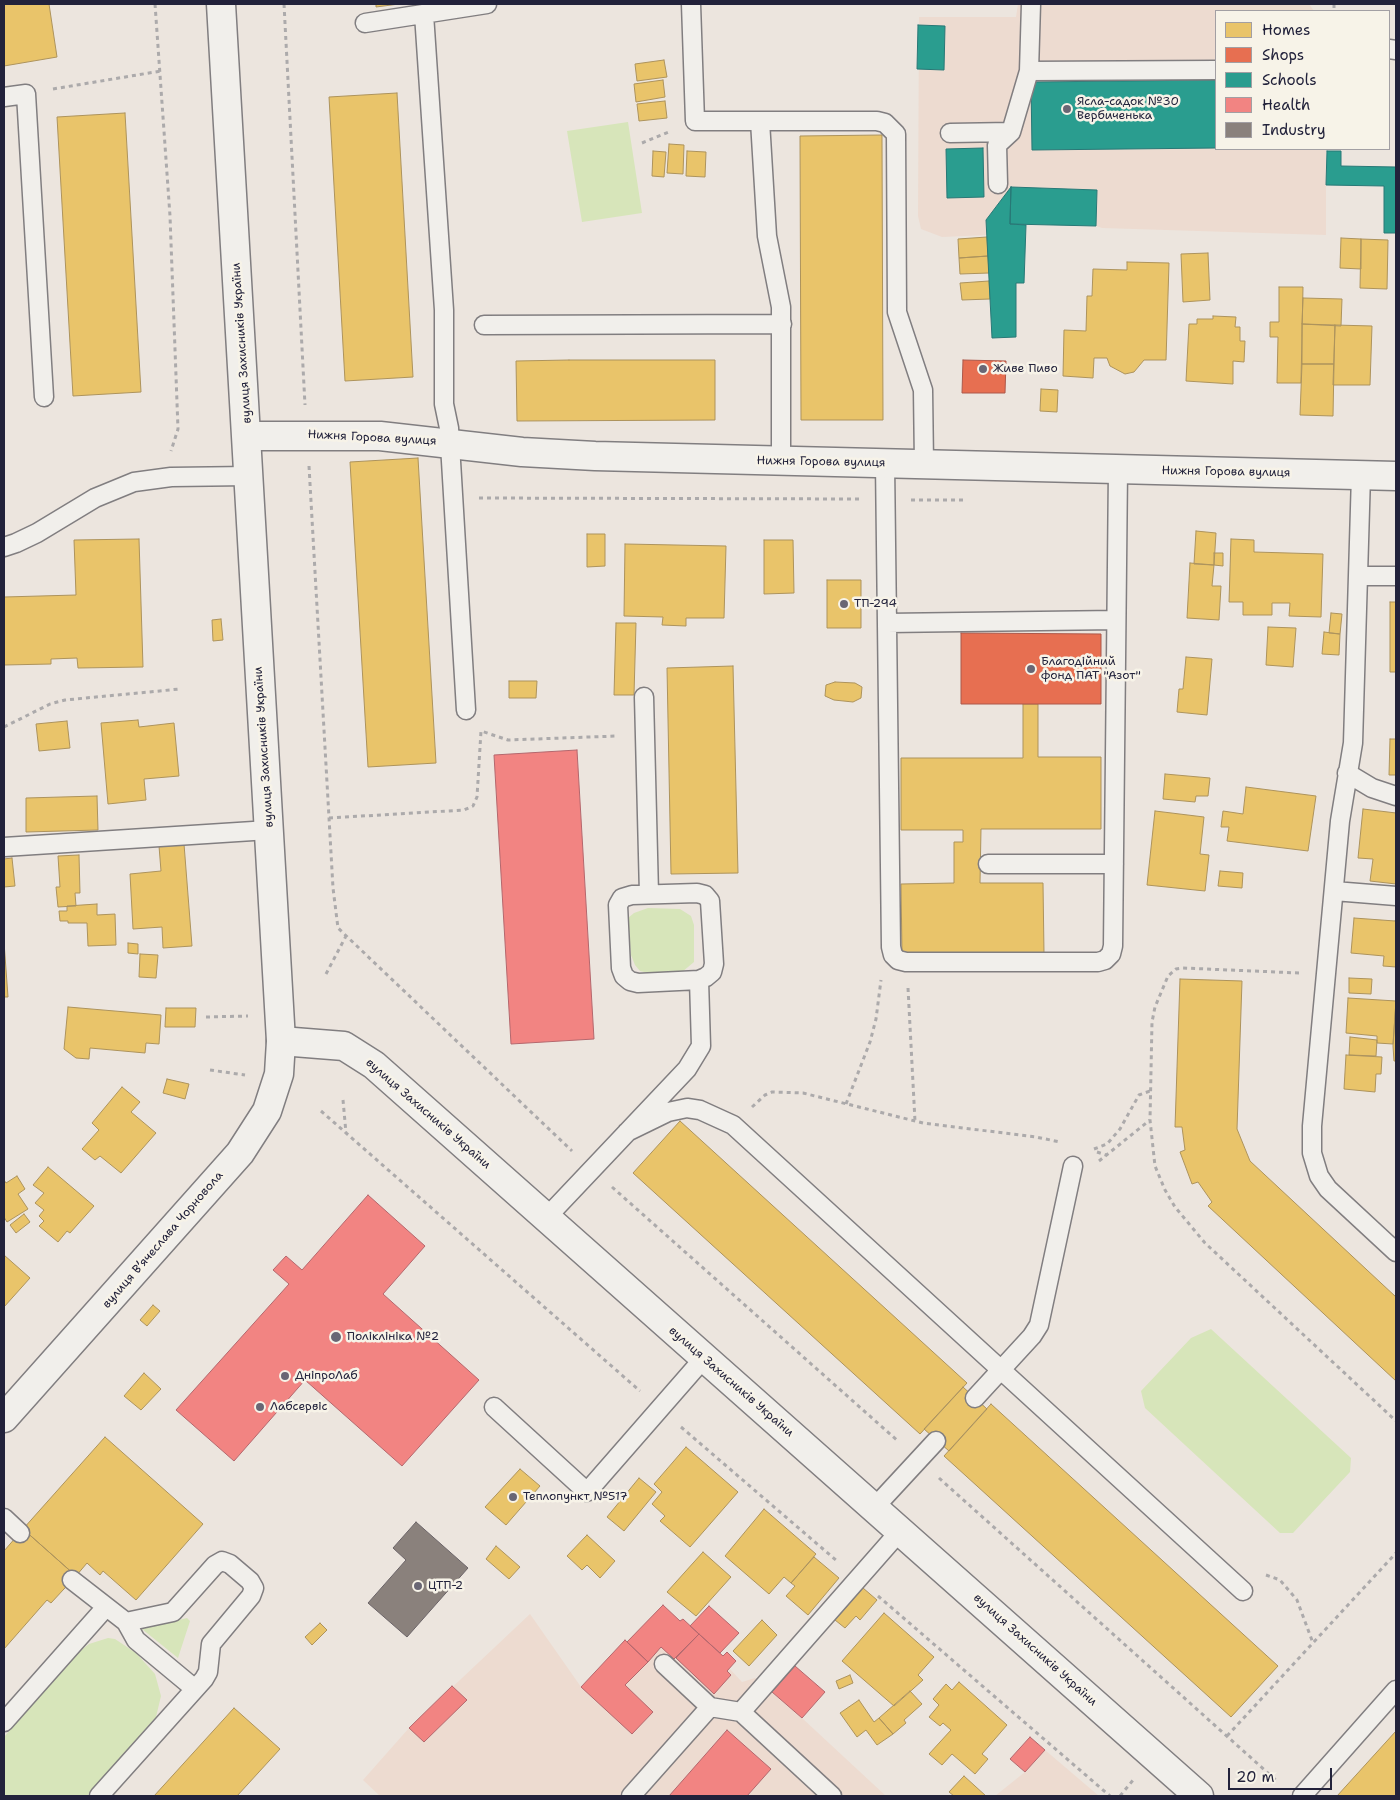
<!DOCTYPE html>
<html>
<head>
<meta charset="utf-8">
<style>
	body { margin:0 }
	#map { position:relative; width:1400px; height:1800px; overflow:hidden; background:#ece5de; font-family:"Shantell Sans",sans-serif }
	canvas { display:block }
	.frame { position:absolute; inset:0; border:5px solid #22223b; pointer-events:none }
	.legend { position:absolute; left:1215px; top:10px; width:175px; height:140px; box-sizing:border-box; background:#f7f3e8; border:1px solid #a29fa3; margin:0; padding:6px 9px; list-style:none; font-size:15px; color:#22223b }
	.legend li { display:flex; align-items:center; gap:10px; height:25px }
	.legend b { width:25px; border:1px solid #a29fa3 }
	.scale { position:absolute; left:1228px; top:1768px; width:104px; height:22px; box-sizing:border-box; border:2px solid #22223b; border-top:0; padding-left:6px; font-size:15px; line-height:18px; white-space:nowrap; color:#22223b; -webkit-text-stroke:4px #f7f3e8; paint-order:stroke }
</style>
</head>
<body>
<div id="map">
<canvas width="1400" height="1800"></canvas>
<div class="frame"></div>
<ul class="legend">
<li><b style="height:14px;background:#e9c46a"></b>Homes</li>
<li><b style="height:14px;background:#e76f51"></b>Shops</li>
<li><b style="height:14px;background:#2a9d8f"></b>Schools</li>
<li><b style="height:14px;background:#f28482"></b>Health</li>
<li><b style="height:14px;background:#8a817c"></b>Industry</li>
</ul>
<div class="scale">20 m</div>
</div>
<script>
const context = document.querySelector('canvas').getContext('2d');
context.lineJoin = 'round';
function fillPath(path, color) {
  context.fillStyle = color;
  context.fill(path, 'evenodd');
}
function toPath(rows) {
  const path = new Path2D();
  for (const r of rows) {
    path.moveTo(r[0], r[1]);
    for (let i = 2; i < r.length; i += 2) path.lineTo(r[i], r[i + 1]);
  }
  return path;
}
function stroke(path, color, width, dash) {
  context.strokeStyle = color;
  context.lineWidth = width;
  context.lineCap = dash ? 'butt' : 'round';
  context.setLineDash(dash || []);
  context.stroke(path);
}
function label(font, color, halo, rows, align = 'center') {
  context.font = font + ' "Shantell Sans",sans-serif';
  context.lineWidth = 5;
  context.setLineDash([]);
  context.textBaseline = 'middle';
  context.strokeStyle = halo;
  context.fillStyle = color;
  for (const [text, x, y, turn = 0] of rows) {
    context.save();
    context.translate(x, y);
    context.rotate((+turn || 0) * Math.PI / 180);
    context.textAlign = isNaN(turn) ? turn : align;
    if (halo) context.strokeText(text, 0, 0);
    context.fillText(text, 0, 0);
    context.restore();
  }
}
fillPath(toPath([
	[1018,4,1309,4,1314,11,1216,11,1216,149,1326,149,1326,235,1102,228,1096,226,1097,190,1012,187,986,220,987,235,942,237,921,229,918,216,919,17,1016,17],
	[663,1605,680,1621,683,1619,723,1656,727,1652,736,1661,729,1668,742,1682,755,1678,802,1718,886,1796,380,1796,363,1780,409,1728,530,1614,581,1687],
	[1045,1750,1099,1796,995,1796,1025,1772]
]), '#eddbd0');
fillPath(toPath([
	[628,122,642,213,582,222,567,131],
	[648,908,680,909,691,916,694,925,694,962,682,972,653,974,640,971,635,965,631,955,628,918,634,913],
	[1211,1329,1351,1458,1350,1472,1293,1533,1280,1533,1145,1408,1141,1391,1191,1338],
	[187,1618,190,1621,178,1658,142,1629],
	[108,1638,115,1639,136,1653,155,1674,161,1696,156,1717,87,1796,4,1796,4,1737,80,1651,89,1644]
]), '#d7e5ba');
const homes = toPath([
	[4,4,49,4,57,57,4,66,4,4],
	[376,4,399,4,376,7,376,4],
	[664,60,667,77,637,81,635,64,664,60],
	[663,80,665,97,636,102,634,84,663,80],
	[397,93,413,377,345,381,329,97,397,93],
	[665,101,667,118,639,121,637,104,665,101],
	[125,113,141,392,73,396,57,117,125,113],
	[882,135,883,420,801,420,800,136,882,135],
	[669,144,684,145,683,174,667,173,669,144],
	[653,151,666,152,664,177,652,176,653,151],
	[687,151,706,152,705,177,686,176,687,151],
	[987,237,988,256,959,258,958,239,987,237],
	[1341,238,1361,239,1361,269,1340,268,1341,238],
	[1361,239,1388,240,1387,289,1360,288,1361,239],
	[1208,253,1210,300,1183,302,1181,254,1208,253],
	[988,256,989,273,960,274,959,258,988,256],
	[1127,262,1169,263,1166,360,1144,360,1134,372,1125,374,1110,366,1107,358,1094,358,1093,378,1063,376,1064,330,1086,331,1087,296,1092,296,1093,269,1127,270,1127,262],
	[989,281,990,299,962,300,960,283,989,281],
	[1279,287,1303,287,1301,383,1277,383,1278,337,1270,337,1270,322,1279,322,1279,287],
	[1303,298,1342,299,1341,326,1302,324,1303,298],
	[1213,316,1236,317,1235,327,1240,327,1240,341,1245,341,1244,362,1233,361,1233,384,1186,381,1189,324,1197,324,1197,319,1213,319,1213,316],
	[1302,324,1335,325,1334,364,1302,364,1302,324],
	[1335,325,1372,326,1370,385,1333,385,1335,325],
	[569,360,715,360,715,420,517,421,516,361,569,360],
	[1302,364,1334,364,1333,416,1300,415,1302,364],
	[1041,389,1058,390,1057,412,1040,411,1041,389],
	[418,458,436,763,368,767,350,462,418,458],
	[1196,531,1216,533,1214,565,1194,564,1196,531],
	[587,534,605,534,605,566,587,567,587,534],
	[139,539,143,667,78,668,77,658,51,659,51,664,4,665,4,597,76,595,74,540,139,539],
	[1231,539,1254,540,1254,552,1323,554,1321,617,1289,616,1290,603,1272,603,1272,615,1243,615,1243,602,1229,602,1231,539],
	[764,540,793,540,794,593,764,594,764,540],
	[625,544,726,546,724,618,686,618,686,626,662,625,663,617,624,616,625,544],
	[1214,553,1223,553,1223,566,1214,565,1214,553],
	[1190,563,1214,565,1212,586,1221,586,1219,620,1187,618,1190,563],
	[827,580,861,580,861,628,827,628,827,580],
	[1390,602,1396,602,1396,672,1390,672,1390,602],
	[1331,613,1342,614,1340,634,1329,633,1331,613],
	[221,619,223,640,213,641,212,620,221,619],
	[616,623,636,623,634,695,614,695,616,623],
	[1268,627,1296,628,1293,667,1266,665,1268,627],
	[1324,632,1340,634,1339,655,1322,654,1324,632],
	[1186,657,1212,659,1207,715,1177,712,1179,689,1183,689,1186,657],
	[733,666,738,873,671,874,667,668,733,666],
	[509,681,537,681,536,698,509,698,509,681],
	[835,682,855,683,862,687,861,698,853,702,834,700,825,696,826,685,835,682],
	[1023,704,1038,704,1038,757,1101,757,1101,829,981,829,980,883,1043,883,1044,954,902,954,901,884,954,883,954,842,963,842,963,830,901,830,901,758,1023,758,1023,704],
	[138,720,139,727,174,723,179,776,144,779,146,800,108,804,101,723,138,720],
	[67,721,70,748,39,751,36,724,67,721],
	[1390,739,1396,739,1396,775,1389,775,1390,739],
	[1165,774,1210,778,1208,796,1196,796,1195,802,1163,799,1165,774],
	[1246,787,1316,796,1308,851,1227,841,1229,827,1221,827,1223,811,1243,814,1246,787],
	[97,796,98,830,26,832,26,798,97,796],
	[1363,809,1396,813,1396,884,1370,881,1373,859,1358,858,1363,809],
	[1155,811,1204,817,1200,854,1209,855,1205,891,1147,885,1155,811],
	[184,844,192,946,163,948,162,927,133,929,130,874,161,871,159,846,184,844],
	[79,855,80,893,75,893,76,906,58,907,56,887,60,887,58,856,79,855],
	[12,858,15,886,4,887,4,859,12,858],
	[1220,871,1243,873,1242,888,1218,886,1220,871],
	[97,904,97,915,115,914,116,945,88,946,87,923,68,923,68,921,60,921,59,911,67,911,67,906,97,904],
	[1354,918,1395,921,1396,918,1396,967,1383,966,1384,956,1351,953,1354,918],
	[4,942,8,997,4,997,4,942],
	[128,943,138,944,138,954,128,953,128,943],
	[140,954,158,955,156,978,139,977,140,954],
	[1349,978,1372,979,1371,994,1349,993,1349,978],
	[1180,979,1242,981,1237,1129,1250,1161,1396,1297,1396,1381,1208,1206,1212,1202,1198,1182,1192,1184,1180,1152,1185,1150,1182,1127,1175,1127,1180,979],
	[1348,998,1396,1001,1393,1044,1377,1043,1377,1036,1346,1033,1348,998],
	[1396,1001,1396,1061,1394,1061,1393,1046,1396,1001],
	[68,1007,161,1015,159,1044,146,1043,145,1053,90,1048,89,1059,76,1058,64,1049,68,1007],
	[166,1008,196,1008,195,1027,165,1027,166,1008],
	[1350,1037,1377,1040,1376,1056,1349,1055,1350,1037],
	[1346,1055,1382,1057,1381,1074,1376,1074,1375,1092,1344,1089,1346,1055],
	[167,1079,189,1084,185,1099,163,1093,167,1079],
	[122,1087,140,1102,131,1112,156,1133,121,1173,100,1156,95,1160,82,1149,99,1130,92,1123,122,1087],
	[680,1121,967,1383,920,1434,633,1173,680,1121],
	[48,1167,94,1206,70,1233,67,1231,58,1242,39,1226,44,1221,39,1216,44,1210,35,1203,44,1193,33,1185,48,1167],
	[17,1176,25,1189,18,1194,28,1209,7,1222,4,1217,4,1180,6,1183,17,1176],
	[24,1214,30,1222,16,1233,10,1225,24,1214],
	[4,1255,30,1278,4,1307,4,1255],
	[153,1305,160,1311,147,1326,140,1320,153,1305],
	[144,1373,161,1389,141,1410,124,1396,144,1373],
	[963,1387,987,1409,949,1451,924,1429,963,1387],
	[991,1404,1278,1666,1231,1717,944,1456,991,1404],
	[105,1437,203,1524,136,1600,103,1571,100,1575,87,1563,76,1576,23,1529,105,1437],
	[686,1447,738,1492,690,1547,660,1521,665,1516,652,1504,662,1492,654,1484,686,1447],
	[520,1469,540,1486,506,1525,485,1507,520,1469],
	[639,1478,656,1492,624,1531,607,1517,639,1478],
	[764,1509,816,1554,791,1583,784,1577,769,1594,725,1556,764,1509],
	[23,1529,76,1576,51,1603,47,1600,4,1649,4,1551,23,1529],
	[587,1535,615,1561,600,1578,587,1565,582,1570,567,1556,587,1535],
	[496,1546,520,1567,509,1579,486,1559,496,1546],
	[703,1552,731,1577,696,1616,667,1592,703,1552],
	[814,1557,839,1578,808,1615,786,1596,795,1586,791,1583,814,1557],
	[863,1588,877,1600,860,1620,856,1616,845,1628,835,1620,863,1588],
	[884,1613,934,1657,918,1675,923,1680,894,1706,842,1661,884,1613],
	[762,1620,777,1635,749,1666,733,1651,762,1620],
	[320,1623,327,1630,312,1645,305,1637,320,1623],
	[850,1675,853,1683,839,1689,836,1681,850,1675],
	[959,1682,1007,1725,982,1754,988,1759,975,1774,952,1754,942,1765,929,1754,951,1730,943,1723,940,1726,929,1717,939,1705,933,1699,946,1684,952,1690,959,1682],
	[910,1691,922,1704,904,1720,906,1723,893,1734,879,1718,910,1691],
	[859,1700,874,1722,879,1718,893,1734,877,1745,866,1730,857,1737,840,1713,859,1700],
	[234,1708,280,1749,237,1796,154,1796,234,1708],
	[1396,1731,1396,1796,1337,1796,1396,1731],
	[964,1776,986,1796,954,1796,949,1792,964,1776]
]);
fillPath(homes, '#e9c46a');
stroke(homes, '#ad935c', 1);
const shops = toPath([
	[963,360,1006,361,1005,393,962,393,963,360],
	[961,633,1101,634,1101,704,961,704,961,633]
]);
fillPath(shops, '#e76f51');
stroke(shops, '#ac584a', 1);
const schools = toPath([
	[918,25,945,26,944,70,917,69,918,25],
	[1216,80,1216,148,1032,150,1031,82,1216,80],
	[983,148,984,197,947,198,946,149,983,148],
	[1327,151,1341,151,1341,166,1396,167,1396,233,1384,233,1384,186,1326,185,1327,151],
	[1011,187,1010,224,1026,225,1024,283,1016,283,1016,337,992,338,986,220,1011,187],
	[1011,187,1097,190,1096,226,1010,224,1011,187]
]);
fillPath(schools, '#2a9d8f');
stroke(schools, '#287876', 1);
const health = toPath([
	[577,750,594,1039,511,1044,494,755,577,750],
	[368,1195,425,1246,383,1294,479,1380,402,1466,305,1380,234,1461,176,1410,289,1284,273,1270,286,1256,302,1270,368,1195],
	[663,1605,680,1621,683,1619,699,1634,674,1659,661,1647,648,1662,627,1642,663,1605],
	[709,1606,739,1633,720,1653,690,1626,709,1606],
	[699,1634,723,1656,727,1652,736,1661,727,1671,731,1675,714,1694,676,1658,699,1634],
	[625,1640,648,1662,625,1685,653,1712,632,1734,581,1687,625,1640],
	[795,1666,825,1692,802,1718,772,1692,795,1666],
	[452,1686,467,1700,424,1742,409,1728,452,1686],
	[727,1730,771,1769,747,1796,669,1796,727,1730],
	[1030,1737,1045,1750,1025,1772,1010,1759,1030,1737]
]);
fillPath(health, '#f28482');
stroke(health, '#b4676d', 1);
const industry = toPath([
	[416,1522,468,1568,407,1637,368,1603,406,1560,393,1548,416,1522]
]);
fillPath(industry, '#8a817c');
stroke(industry, '#6b6468', 1);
const lane = toPath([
	[691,4,695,121,760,121,767,236,781,307,781,461],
	[1031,4,1029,71,1216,70],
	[424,14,444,310,444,404,449,428,466,710],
	[365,23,487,4],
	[1389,49,1396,50],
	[4,97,26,94,44,397],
	[760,121,877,121,885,123,896,134,897,312,923,390,924,464],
	[950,133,1011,132],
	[998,184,997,145,1011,132,1029,71],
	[484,325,782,324],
	[885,463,891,947,893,955,898,960,906,962,1098,962,1105,960,1111,954,1113,946,1118,469],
	[1361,475,1353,743,1340,821,1312,1126,1312,1153,1319,1176,1328,1189,1396,1252],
	[4,547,16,543,37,533,95,498,134,482,171,477,249,476],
	[1358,576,1396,576],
	[887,623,1116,620],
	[644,697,649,894],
	[1347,773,1372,788,1396,796],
	[4,847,269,830],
	[988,864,1114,864],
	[1334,891,1396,896],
	[627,1132,668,1112,687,1108,700,1110,733,1125,1243,1591],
	[546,1218,687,1069,701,1046,699,980,706,977,712,972,714,964,710,901,705,895,697,893,632,895,622,898,618,905,621,968,624,976,630,981,638,983,699,980],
	[975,1398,1032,1336,1039,1325,1073,1166],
	[494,1407,587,1492,704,1358],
	[874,1508,936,1441],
	[4,1518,20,1533],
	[72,1580,126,1622,136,1640,195,1689],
	[664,1664,710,1707],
	[741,1712,832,1796],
	[4,1722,106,1607],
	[99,1796,204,1679,208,1672,211,1644,251,1596,254,1588,250,1581,230,1564,222,1561,215,1565,173,1612,126,1622],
	[631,1796,710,1707,741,1712,900,1531],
	[1302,1796,1396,1690]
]);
const street = toPath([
	[247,436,380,436,522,452,595,456,1396,476],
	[281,1041,344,1046,374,1065,1199,1796]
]);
const secondary = toPath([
	[4,1418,240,1153,267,1111,279,1074,281,1041,221,4]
]);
stroke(lane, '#817e80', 21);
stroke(street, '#817e80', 31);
stroke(secondary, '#817e80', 31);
stroke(toPath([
	[155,4,170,216,178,429,171,451],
	[284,4,305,405],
	[1334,4,1334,11],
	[53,89,161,71],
	[642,143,671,131],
	[309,466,333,888,338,928,572,1151],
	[479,498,860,499],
	[911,500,965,500],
	[4,727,50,704,65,700,180,689],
	[329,818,464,810,473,806,477,797,481,731,508,740,617,736],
	[1299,973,1183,968,1176,969,1168,976,1155,1007,1152,1022,1150,1120,1155,1166,1165,1190,1175,1207,1205,1243,1396,1421],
	[326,974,346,936],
	[908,988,915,1121],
	[206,1017,248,1016],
	[210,1070,245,1075],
	[343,1100,346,1133],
	[846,1104,870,1042,876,1019,881,980],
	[752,1107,765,1095,772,1092,803,1093,923,1123,1036,1137,1060,1142],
	[321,1111,640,1391],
	[1094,1149,1107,1144,1120,1129,1139,1095,1150,1091],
	[1097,1152,1106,1155],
	[1099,1161,1150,1120],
	[612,1187,899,1442],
	[681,1427,837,1561],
	[939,1478,1278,1782],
	[1266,1575,1280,1580,1297,1600,1313,1643],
	[878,1596,1110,1796],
	[1227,1736,1396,1553],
	[1120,1796,1134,1779]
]), '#acaaab', 3, [4, 4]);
stroke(lane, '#f1efeb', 18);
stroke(street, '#f1efeb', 28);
stroke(secondary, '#f1efeb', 28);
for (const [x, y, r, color] of [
	[1067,109,5,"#696674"],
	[983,369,5,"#696674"],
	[844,604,5,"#696674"],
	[1031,669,5,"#696674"],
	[336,1337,6,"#696674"],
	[285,1376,5,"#696674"],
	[260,1407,5,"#696674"],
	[513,1497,5,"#696674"],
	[418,1586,5,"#696674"]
]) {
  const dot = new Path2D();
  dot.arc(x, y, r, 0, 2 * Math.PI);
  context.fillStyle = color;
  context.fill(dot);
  stroke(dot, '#f7f3e8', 2);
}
label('12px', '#22223b', '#f7f3e8', [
	["Ясла-садок №30",1077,102],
	["Вербиченька",1077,116],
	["Живе Пиво",993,369],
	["ТП-294",854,604],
	["Благодійний",1041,662],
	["фонд ПАТ \"Азот\"",1041,676],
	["Поліклініка №2",347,1337],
	["ДніпроЛаб",295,1376],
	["Лабсервіс",270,1407],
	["Теплопункт №517",523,1497],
	["ЦТП-2",428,1586]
], 'left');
label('12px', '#22223b', '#f7f3e8', [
	["вулиця Захисників України",242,343,-94],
	["Нижня Горова вулиця",372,438,3],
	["Нижня Горова вулиця",821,462,1],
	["Нижня Горова вулиця",1226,472,1],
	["вулиця Захисників України",264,747,-94],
	["вулиця Захисників України",428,1114,41],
	["вулиця Вʼячеслава Чорновола",163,1240,-49],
	["вулиця Захисників України",731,1382,41],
	["вулиця Захисників України",1035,1650,42]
]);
</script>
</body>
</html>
